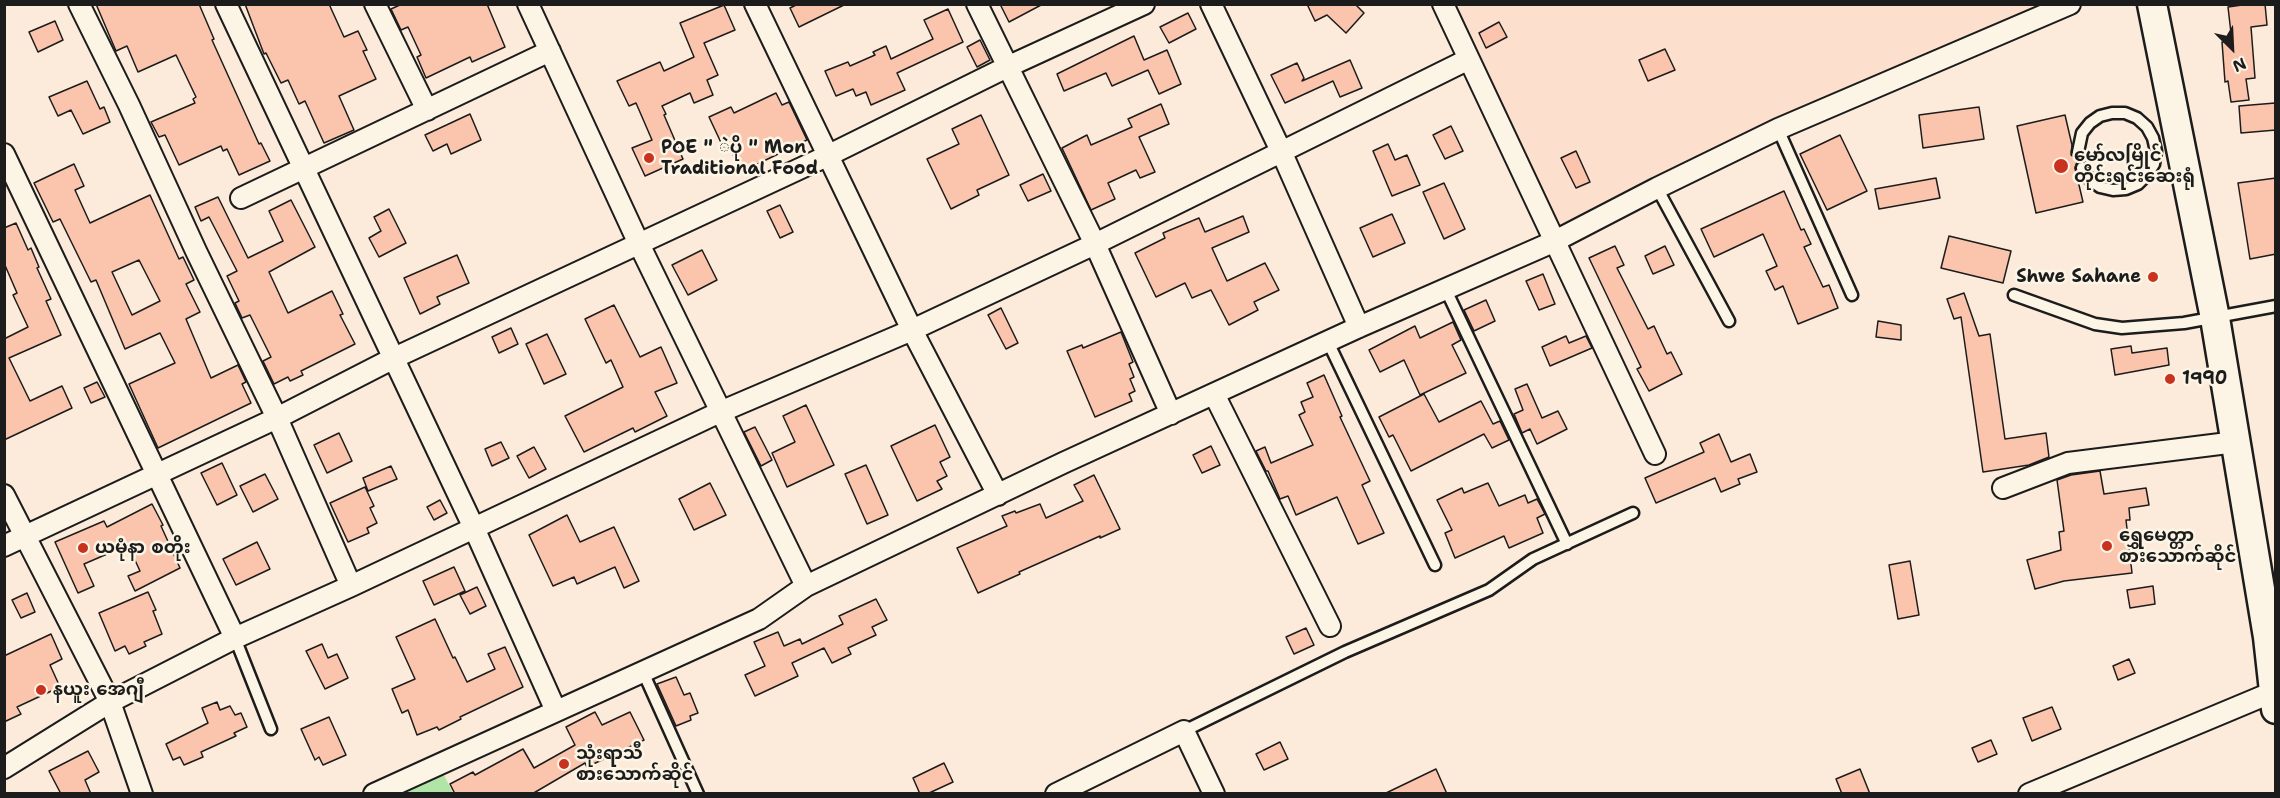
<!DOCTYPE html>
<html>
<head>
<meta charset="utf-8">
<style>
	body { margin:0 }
	#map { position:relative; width:2280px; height:798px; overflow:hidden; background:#fcebda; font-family:"Shantell Sans",sans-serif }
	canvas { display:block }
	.frame { position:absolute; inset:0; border:6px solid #1c1c1c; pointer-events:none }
	.north { position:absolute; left:2202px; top:18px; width:60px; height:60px; -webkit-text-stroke:4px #fcf5e5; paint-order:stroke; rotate:156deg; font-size:16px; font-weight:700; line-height:24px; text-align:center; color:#1c1c1c }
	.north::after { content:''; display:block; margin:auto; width:21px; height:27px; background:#1c1c1c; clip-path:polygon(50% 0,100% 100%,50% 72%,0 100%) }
</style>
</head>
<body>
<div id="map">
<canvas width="2280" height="798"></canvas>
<div class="frame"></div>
<div class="north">N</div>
</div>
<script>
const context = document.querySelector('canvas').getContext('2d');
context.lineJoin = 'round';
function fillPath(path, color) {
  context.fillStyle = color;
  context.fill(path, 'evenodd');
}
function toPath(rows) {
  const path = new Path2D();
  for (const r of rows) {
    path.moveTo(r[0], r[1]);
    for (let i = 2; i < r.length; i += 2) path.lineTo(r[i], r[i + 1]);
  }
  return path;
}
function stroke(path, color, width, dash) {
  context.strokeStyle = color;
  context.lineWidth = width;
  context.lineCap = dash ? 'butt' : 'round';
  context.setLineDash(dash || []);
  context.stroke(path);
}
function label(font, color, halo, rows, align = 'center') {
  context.font = font + ' "Shantell Sans","Noto Sans Myanmar",sans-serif';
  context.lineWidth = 5;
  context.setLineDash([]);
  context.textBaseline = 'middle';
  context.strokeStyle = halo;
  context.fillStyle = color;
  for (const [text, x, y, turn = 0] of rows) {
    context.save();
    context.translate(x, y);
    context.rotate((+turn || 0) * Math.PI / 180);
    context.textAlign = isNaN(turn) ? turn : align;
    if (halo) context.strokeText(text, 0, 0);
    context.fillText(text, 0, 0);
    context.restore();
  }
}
fillPath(toPath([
	[1442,5,2050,5,1553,231]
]), '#fcdfcc');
fillPath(toPath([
	[442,771,453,793,393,794]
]), '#b0e5a7');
const building = toPath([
	[96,4,199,4,214,39,212,40,259,144,261,143,270,161,239,175,227,149,223,151,221,146,179,165,165,135,159,137,151,122,195,103,193,99,196,97,176,55,138,72,127,46,116,51,96,4],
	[245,4,329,4,344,37,358,31,367,50,363,51,376,79,339,96,354,130,324,143,305,101,299,104,288,80,281,83,266,53,264,54,245,4],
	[402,4,487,4,505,47,472,62,470,57,426,78,417,57,421,55,408,27,401,30,391,9,402,4],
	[798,4,846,4,799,27,790,8,798,4],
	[1000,4,1043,4,1009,22,1000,4],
	[1307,4,1355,4,1364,13,1346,33,1327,15,1315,21,1307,4],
	[2249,4,2265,4,2267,25,2251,27,2255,78,2246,79,2249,100,2231,102,2228,81,2225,82,2222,42,2232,42,2228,7,2249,4],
	[724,5,735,30,704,43,718,75,707,80,713,95,694,103,690,93,662,106,666,114,664,115,683,159,645,176,632,148,652,140,636,103,629,106,617,81,660,62,664,71,694,57,680,23,724,5],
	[948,9,963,42,897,73,905,90,871,105,866,92,856,96,853,89,836,96,825,71,848,62,850,66,875,55,873,52,886,46,891,59,933,39,924,20,948,9],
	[1188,13,1196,29,1169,43,1160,27,1188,13],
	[55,21,63,40,38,52,29,32,55,21],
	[1499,22,1507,37,1486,48,1479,33,1499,22],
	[1134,36,1144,60,1167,50,1181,84,1159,94,1148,70,1112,86,1106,73,1064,91,1057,74,1134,36],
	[980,40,990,60,977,67,967,47,980,40],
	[1665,49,1675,70,1648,81,1639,60,1665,49],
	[1350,60,1362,88,1340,97,1333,81,1285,103,1271,75,1297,63,1304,78,1302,81,1350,60],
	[87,81,100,109,104,107,110,122,83,134,71,110,58,116,49,97,87,81],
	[776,93,782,105,789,102,807,140,741,172,729,146,724,149,709,117,731,107,734,113,776,93],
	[2275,103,2276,130,2241,133,2239,106,2275,103],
	[1161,104,1169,124,1139,137,1155,172,1140,178,1136,170,1108,183,1115,199,1091,210,1062,148,1087,135,1091,145,1132,127,1128,119,1161,104],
	[1979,107,1984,139,1923,148,1919,115,1979,107],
	[470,114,481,140,451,154,447,144,433,151,425,135,470,114],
	[981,115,1009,175,977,190,979,195,951,209,927,159,959,144,952,129,981,115],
	[2065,115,2072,145,2071,155,2076,159,2080,159,2086,152,2089,165,2081,161,2077,162,2075,168,2083,202,2036,213,2017,126,2065,115],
	[1451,126,1463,151,1445,159,1433,135,1451,126],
	[1840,135,1867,191,1827,210,1800,154,1840,135],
	[1388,144,1395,160,1407,155,1420,185,1392,196,1373,151,1388,144],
	[1576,151,1590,182,1576,188,1561,158,1576,151],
	[74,164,84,186,75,190,90,223,150,195,179,259,183,257,194,280,186,284,200,312,186,319,211,378,238,365,246,382,242,384,251,403,158,448,129,384,175,363,160,333,125,349,96,280,91,282,60,219,53,222,34,183,74,164],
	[139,260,160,301,132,315,112,272,139,260],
	[1043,174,1051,191,1028,201,1020,185,1043,174],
	[1936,178,1940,198,1879,209,1875,189,1936,178],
	[2276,178,2276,254,2250,259,2238,183,2276,178],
	[1444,183,1465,229,1444,239,1423,192,1444,183],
	[1784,191,1801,230,1804,229,1811,244,1804,247,1823,287,1829,285,1838,308,1798,324,1783,286,1775,290,1766,271,1777,266,1763,234,1714,257,1701,229,1784,191],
	[218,197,248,258,283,241,269,211,291,200,315,247,269,272,288,313,332,291,343,314,340,315,355,344,301,371,303,375,290,381,288,377,274,384,263,361,271,357,250,315,242,318,235,303,239,301,227,276,237,271,209,217,201,221,195,207,218,197],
	[780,205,793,232,780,238,767,211,780,205],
	[389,209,406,243,379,257,369,238,381,231,374,217,389,209],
	[1392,214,1405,243,1373,257,1360,228,1392,214],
	[1243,216,1249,232,1212,248,1227,281,1265,263,1279,290,1254,302,1258,310,1229,325,1211,290,1192,298,1185,283,1156,297,1135,253,1165,238,1163,233,1199,218,1205,232,1243,216],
	[16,223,28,250,31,248,39,267,37,268,51,299,46,301,61,335,9,358,30,401,62,386,72,408,4,440,4,339,28,327,13,295,17,293,4,263,4,228,16,223],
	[1949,236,2011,251,2003,283,1941,268,1949,236],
	[1615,246,1624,265,1617,268,1648,329,1654,326,1667,354,1671,352,1682,374,1649,391,1637,369,1641,367,1589,258,1615,246],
	[1665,246,1674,265,1653,274,1645,256,1665,246],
	[702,250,717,280,688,295,672,265,702,250],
	[457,255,469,283,437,297,440,304,420,314,404,278,457,255],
	[1543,274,1555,304,1539,310,1526,281,1543,274],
	[1964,293,1979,336,1990,334,2005,439,2046,433,2049,457,2029,465,1983,472,1961,317,1954,319,1947,299,1964,293],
	[1486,300,1495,321,1474,331,1464,310,1486,300],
	[614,305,640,357,661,347,677,383,655,392,667,416,635,432,633,428,584,452,565,416,623,387,611,360,606,363,585,319,614,305],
	[1001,308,1018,343,1006,349,988,315,1001,308],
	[1878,321,1901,325,1901,340,1876,337,1878,321],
	[1453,322,1461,340,1452,345,1466,373,1420,395,1404,360,1380,372,1369,350,1415,326,1420,338,1453,322],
	[511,328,518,344,499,353,492,337,511,328],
	[1121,332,1133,362,1129,364,1134,377,1130,379,1135,391,1129,394,1132,401,1095,417,1067,351,1082,345,1083,348,1121,332],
	[547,334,566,374,544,384,526,344,547,334],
	[1566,336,1569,343,1586,336,1592,348,1550,366,1542,347,1566,336],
	[2131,346,2132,353,2167,348,2169,365,2115,375,2111,349,2131,346],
	[1324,375,1342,416,1340,417,1370,481,1362,485,1384,533,1358,544,1337,497,1296,515,1288,496,1280,499,1268,471,1266,471,1256,451,1265,447,1271,463,1313,445,1299,415,1305,412,1301,402,1313,397,1307,383,1324,375],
	[97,382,105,397,91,403,84,388,97,382],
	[1527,384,1542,418,1558,411,1567,429,1537,444,1530,429,1522,433,1514,414,1523,410,1515,389,1527,384],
	[1424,394,1439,422,1481,401,1493,424,1500,421,1509,440,1492,448,1484,434,1411,471,1393,435,1389,437,1379,417,1424,394],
	[806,405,834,465,787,487,772,453,795,442,783,416,806,405],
	[935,425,950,457,940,462,947,476,937,481,942,489,917,501,891,446,935,425],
	[755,427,772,460,761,466,744,432,755,427],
	[339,433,352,461,327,473,314,445,339,433],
	[1719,434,1731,462,1750,454,1757,472,1738,479,1740,484,1721,492,1715,478,1656,503,1645,478,1704,452,1700,443,1719,434],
	[501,442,509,458,492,466,485,449,501,442],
	[1211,446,1220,465,1202,473,1193,455,1211,446],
	[534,447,546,469,529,478,517,456,534,447],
	[222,463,237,495,217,505,201,473,222,463],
	[866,465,888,515,867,524,845,474,866,465],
	[391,466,397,479,368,491,363,478,391,466],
	[2100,471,2104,494,2146,488,2149,505,2129,508,2130,520,2126,520,2132,573,2064,581,2035,589,2027,560,2061,550,2059,532,2064,531,2057,480,2071,475,2100,471],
	[265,474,278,499,253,512,240,486,265,474],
	[1094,475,1120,529,1100,538,1100,536,1019,572,1020,574,978,593,957,548,1007,526,1002,516,1015,511,1016,513,1040,504,1046,518,1083,501,1074,485,1094,475],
	[710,483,726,515,694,530,679,499,710,483],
	[1488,483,1499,506,1525,495,1528,503,1537,499,1545,514,1537,518,1543,533,1509,548,1504,536,1455,558,1445,533,1452,530,1437,500,1462,488,1464,493,1488,483],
	[365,487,374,506,370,508,377,523,367,528,369,533,348,542,330,503,365,487],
	[440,500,447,513,434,520,427,507,440,500],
	[152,504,163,525,161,526,180,568,135,591,128,576,140,571,128,545,84,564,94,586,78,593,55,542,104,521,107,527,152,504],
	[567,515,580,542,614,527,639,581,624,588,615,567,577,584,574,577,553,586,529,535,567,515],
	[257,542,270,569,236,585,223,559,257,542],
	[1910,561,1919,615,1898,619,1889,565,1910,561],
	[454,567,465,591,434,605,423,581,454,567],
	[2153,586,2155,604,2130,608,2127,590,2153,586],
	[477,587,486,606,470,614,460,595,477,587],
	[148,592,156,610,153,611,162,634,144,642,146,646,129,654,125,646,115,651,99,613,148,592],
	[27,593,35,612,21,618,12,600,27,593],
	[876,599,887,620,872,627,876,635,848,648,851,654,832,663,824,648,792,663,798,676,755,696,745,675,765,666,754,642,778,632,784,646,800,639,802,644,843,624,839,616,876,599],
	[435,619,453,658,455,657,467,682,495,669,488,654,505,647,523,687,460,717,461,719,439,730,437,727,417,735,408,710,402,713,392,689,415,679,396,637,435,619],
	[1306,628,1314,645,1294,654,1286,637,1306,628],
	[51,634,62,659,50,665,60,687,17,707,21,714,4,722,4,656,51,634],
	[322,644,328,658,337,654,348,678,325,689,306,651,322,644],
	[2129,659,2135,673,2118,680,2113,666,2129,659],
	[676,677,684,695,690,693,698,713,690,716,691,720,676,726,657,684,676,677],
	[217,702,220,710,230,706,235,715,241,713,247,727,234,733,236,736,201,752,203,757,184,765,180,757,173,760,166,744,208,723,202,708,217,702],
	[2052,707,2061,729,2032,741,2023,718,2052,707],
	[595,712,602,725,630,712,644,740,587,767,585,763,532,794,455,794,450,784,473,772,475,775,523,749,534,768,575,745,566,727,595,712],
	[329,717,346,755,323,765,319,757,315,760,301,729,329,717],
	[1991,740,1997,754,1978,762,1972,748,1991,740],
	[1280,742,1288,759,1264,770,1256,754,1280,742],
	[88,751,99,772,85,780,91,794,61,794,49,771,88,751],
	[944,763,953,782,927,794,920,794,913,778,944,763],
	[1436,769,1447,794,1384,794,1436,769],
	[1860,769,1870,794,1842,794,1836,779,1860,769]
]);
fillPath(building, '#fbc4ad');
stroke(building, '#1c1c1c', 1.5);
const lane = toPath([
	[1778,129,1852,295],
	[2078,152,2082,133,2090,123,2100,116,2112,113,2125,113,2137,118,2147,127,2153,138,2156,151,2154,164,2147,175,2138,184,2126,189,2113,190,2100,187,2090,180,2082,168],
	[1657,188,1729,321],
	[1446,290,1567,544],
	[2014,295,2095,324,2122,328,2184,323,2276,306],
	[1328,342,1435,565],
	[235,638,271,729],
	[643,672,698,794],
	[1184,731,1345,652,1489,590,1533,559,1633,513]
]);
const street = toPath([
	[79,4,129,105,196,251,277,418,351,586],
	[226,4,474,528,556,711],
	[375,4,427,110],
	[528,4,639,244,806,586],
	[755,4,912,330,998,495],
	[977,4,1095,244,1171,414],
	[1211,4,1281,151,1359,327],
	[1443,4,1655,454],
	[4,154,235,638],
	[241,198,550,51],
	[1214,394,1330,626],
	[2003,488,2068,463,2236,442],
	[4,495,110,702,142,794],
	[4,546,277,418,394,358,827,156,1007,67,1144,4],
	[4,768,110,702,235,638,351,586,720,412,912,330,1095,244,1467,60],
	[374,794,759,619,806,586,1063,463,1359,327,1553,242,1657,188,1778,129,2070,4],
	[1056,794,1184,731,1214,794],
	[2029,794,2273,692]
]);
const secondary = toPath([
	[2152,4,2215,318,2268,637,2276,709]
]);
stroke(lane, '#1c1c1c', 15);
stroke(street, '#1c1c1c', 24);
stroke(secondary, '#1c1c1c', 33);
stroke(lane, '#fcf5e5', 10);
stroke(street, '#fcf5e5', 20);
stroke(secondary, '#fcf5e5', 28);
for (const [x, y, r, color] of [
	[649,158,6,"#c8321e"],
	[2061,166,8,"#c8321e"],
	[2153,277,6,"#c8321e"],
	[2170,379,6,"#c8321e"],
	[2107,546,6,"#c8321e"],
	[83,548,6,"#c8321e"],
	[41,690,6,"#c8321e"],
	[564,764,6,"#c8321e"]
]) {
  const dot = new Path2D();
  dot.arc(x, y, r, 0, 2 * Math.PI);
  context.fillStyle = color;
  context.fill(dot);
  stroke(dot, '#fcf5e5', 2);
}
label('bold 18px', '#1c1c1c', '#fcf5e5', [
	["POE \" ဲပို \" Mon",661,148],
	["Traditional Food",661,169],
	["မော်လမြိုင်",2074,156],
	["တိုင်းရင်းဆေးရုံ",2074,177],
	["Shwe Sahane",2141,277,"right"],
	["1990",2182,379],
	["ရွှေမေတ္တာ",2119,536],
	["စားသောက်ဆိုင်",2119,557],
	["ယမုံနာ စတိုး",95,548],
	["နယူး အေဂျီ",53,690],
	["သုံးရာသီ",576,754],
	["စားသောက်ဆိုင်",576,775]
], 'left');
</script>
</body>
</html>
